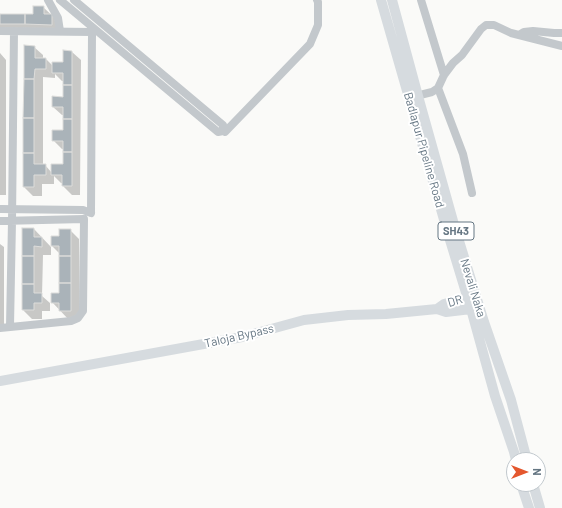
<!DOCTYPE html>
<html>
<head>
<meta charset="utf-8">
<style>
	body { margin:0 }
	#map { position:relative; width:562px; height:508px; overflow:hidden; background:#fafaf8; font-family:Barlow,sans-serif }
	canvas { display:block }
	.north { position:absolute; left:506px; top:452px; width:40px; height:40px; box-sizing:border-box; background:#fff; border:1px solid #c1c8cd; border-radius:50%; rotate:90deg; font-size:11px; font-weight:700; line-height:16px; text-align:center; color:#657683 }
	.north::after { content:''; display:block; margin:auto; width:14px; height:18px; background:#e4572e; clip-path:polygon(50% 0,100% 100%,50% 72%,0 100%) }
</style>
</head>
<body>
<div id="map">
<canvas width="562" height="508"></canvas>
<div class="north">N</div>
</div>
<script>
const context = document.querySelector('canvas').getContext('2d');
context.lineJoin = 'round';
function fillPath(path, color) {
  context.fillStyle = color;
  context.fill(path, 'evenodd');
}
function toPath(rows) {
  const path = new Path2D();
  for (const r of rows) {
    path.moveTo(r[0], r[1]);
    for (let i = 2; i < r.length; i += 2) path.lineTo(r[i], r[i + 1]);
  }
  return path;
}
function stroke(path, color, width, dash) {
  context.strokeStyle = color;
  context.lineWidth = width;
  context.lineCap = dash ? 'butt' : 'round';
  context.setLineDash(dash || []);
  context.stroke(path);
}
function label(font, color, halo, rows, align = 'center') {
  context.font = font + ' Barlow,sans-serif';
  context.lineWidth = 4;
  context.setLineDash([]);
  context.textBaseline = 'middle';
  context.strokeStyle = halo;
  context.fillStyle = color;
  for (const [text, x, y, turn = 0] of rows) {
    context.save();
    context.translate(x, y);
    context.rotate((+turn || 0) * Math.PI / 180);
    context.textAlign = isNaN(turn) ? turn : align;
    if (halo) context.strokeText(text, 0, 0);
    context.fillText(text, 0, 0);
    context.restore();
  }
}
fillPath(toPath([
	[43,7,61,24,61,33,0,33,0,15,34,15],
	[34,47,43,55,43,59,46,59,53,66,64,63,64,52,72,52,81,60,80,195,72,195,63,186,63,183,61,183,54,176,54,184,42,184,42,196,33,196,24,187],
	[55,74,62,81,64,81,64,98,53,107,62,115,64,115,64,131,53,140,62,149,64,149,64,165,52,173,45,165,43,165,43,77,55,78],
	[0,53,6,60,6,195,0,195],
	[34,229,51,247,51,255,43,255,42,296,50,303,50,311,42,311,42,319,32,319,23,310],
	[70,230,79,239,80,320,69,320,52,302,60,294,60,254,52,246,60,237],
	[0,244,4,247,4,328,0,328]
]), '#0003');
const building = toPath([
	[33,6,44,6,44,14,52,14,52,25,25,24,25,14,33,14,33,6],
	[0,14,25,14,25,24,0,24,0,14],
	[24,45,35,46,35,58,46,58,46,69,35,69,34,79,24,79,24,45],
	[63,50,72,51,72,85,63,85,63,73,52,73,52,62,63,62,63,50],
	[24,79,34,79,34,118,23,118,24,79],
	[63,85,72,85,72,119,63,119,63,107,52,107,52,96,63,97,63,85],
	[23,118,34,118,34,153,23,153,23,118],
	[63,119,72,119,72,152,63,152,63,141,52,141,52,130,63,130,63,119],
	[63,152,72,152,72,186,62,186,62,175,51,175,51,164,63,164,63,152],
	[23,153,34,153,34,164,46,164,46,175,34,175,34,187,23,187,23,153],
	[22,228,34,228,34,237,42,237,42,247,34,246,34,256,22,256,22,228],
	[59,229,71,229,71,256,59,256,59,246,51,246,51,236,59,236,59,229],
	[22,256,34,256,34,284,22,284,22,256],
	[59,256,71,256,71,283,59,283,59,256],
	[59,283,71,283,71,311,59,311,59,303,51,303,51,293,59,293,59,283],
	[22,284,34,284,34,293,42,293,42,303,34,303,34,310,22,310,22,284]
]);
fillPath(building, '#aab3b9');
stroke(building, '#dcdcda', 1);
stroke(toPath([
	[48,0,58,18,60,31],
	[60,0,218,132,223,131,223,125,74,0],
	[421,0,444,75],
	[0,31,92,32,91,213],
	[519,35,524,32,533,31,554,33,562,33],
	[438,88,463,154,472,193],
	[412,97,432,92,438,88,444,75,453,63,462,55,481,29,486,25,494,25,511,33,562,46],
	[223,131,225,132,310,44,318,25,318,2,317,0],
	[0,209,83,210,91,213],
	[0,221,84,219],
	[10,326,12,221,14,31],
	[0,328,71,321,78,318,83,311,84,219]
]), '#c3c8cc', 8);
stroke(toPath([
	[381,0,447,230,471,309,495,396,514,452,516,460],
	[392,0,418,96,455,228,484,322,511,400,527,460],
	[437,309,444,304,474,296],
	[0,381,242,337,304,320,348,315,386,314,437,309,446,312,471,309,479,307],
	[521,484,529,508],
	[533,484,540,508]
]), '#d6dbdf', 10);
for (const [x, y, w] of [
	[456,231,36]
]) {
  const box = new Path2D();
  box.roundRect(x - w / 2, y - 9, w, 18, 3);
  context.fillStyle = '#fff';
  context.fill(box);
  stroke(box, '#657683', 1);
}
label('bold 11px', '#657683', null, [
	["SH43",456,231]
]);
label('12px', '#657683', '#fff', [
	["Badlapur Pipeline Road",424,150,74],
	["Nevali Naka",473,288,73],
	["DR",455,301,-16],
	["Taloja Bypass",239,336,-13]
]);
</script>
</body>
</html>
